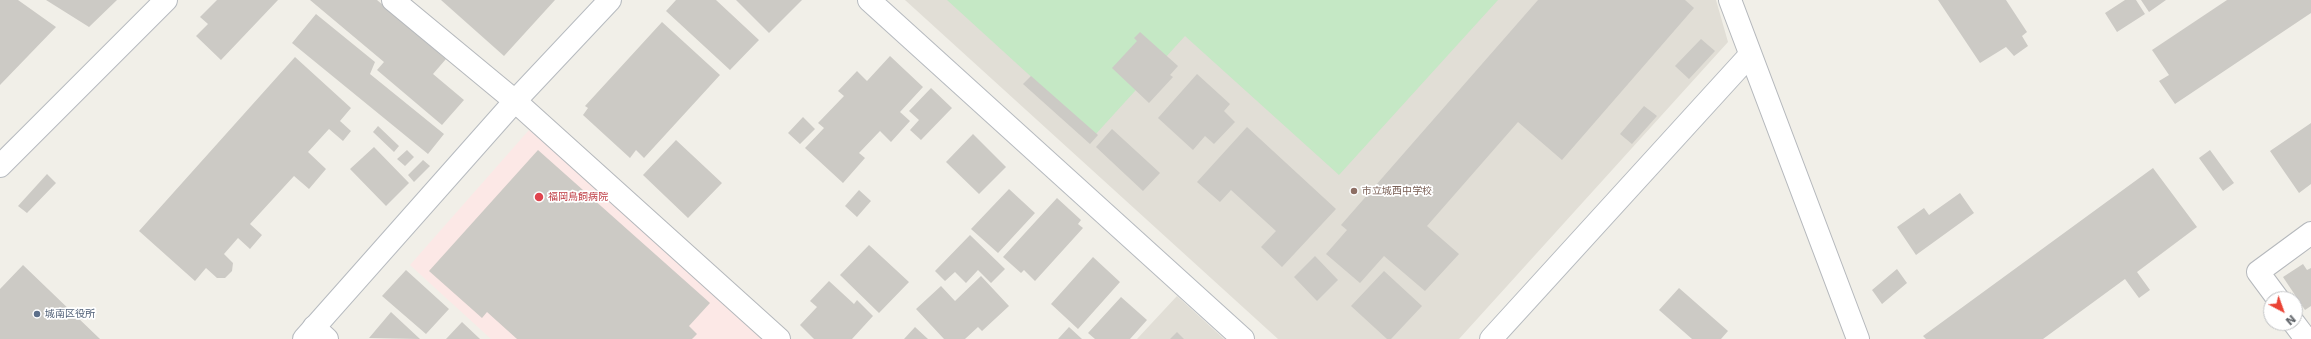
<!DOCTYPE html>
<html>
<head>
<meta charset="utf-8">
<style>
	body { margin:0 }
	#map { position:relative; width:2311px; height:339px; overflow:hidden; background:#f1efe8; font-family:"DejaVu Sans",sans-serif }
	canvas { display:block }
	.north { position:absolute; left:2263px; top:291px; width:40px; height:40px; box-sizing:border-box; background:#fff; border:1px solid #bfc1c3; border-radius:50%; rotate:139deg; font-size:11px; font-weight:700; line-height:16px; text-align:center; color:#5f6368 }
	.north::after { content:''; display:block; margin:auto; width:14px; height:18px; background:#ea4335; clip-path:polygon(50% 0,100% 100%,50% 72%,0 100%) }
</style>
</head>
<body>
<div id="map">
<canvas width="2311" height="339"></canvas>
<div class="north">N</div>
</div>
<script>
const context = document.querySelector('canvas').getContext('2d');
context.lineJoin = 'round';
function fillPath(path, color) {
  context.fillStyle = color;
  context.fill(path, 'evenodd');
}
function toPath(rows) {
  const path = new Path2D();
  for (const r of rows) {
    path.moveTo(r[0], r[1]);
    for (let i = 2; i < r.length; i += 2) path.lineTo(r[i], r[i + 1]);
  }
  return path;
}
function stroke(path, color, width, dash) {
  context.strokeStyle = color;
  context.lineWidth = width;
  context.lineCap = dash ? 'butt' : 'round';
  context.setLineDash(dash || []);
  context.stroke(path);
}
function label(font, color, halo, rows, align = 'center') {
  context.font = font + ' "DejaVu Sans","Noto Sans JP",sans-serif';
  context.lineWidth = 3.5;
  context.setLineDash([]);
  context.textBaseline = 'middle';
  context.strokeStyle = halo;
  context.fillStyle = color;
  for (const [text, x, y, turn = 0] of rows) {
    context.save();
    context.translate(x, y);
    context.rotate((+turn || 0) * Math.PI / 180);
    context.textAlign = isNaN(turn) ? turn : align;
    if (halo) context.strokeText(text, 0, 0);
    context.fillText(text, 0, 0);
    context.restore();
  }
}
fillPath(toPath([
	[905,0,1716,0,1728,42,1459,339,1278,339],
	[1177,296,1224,339,1137,339]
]), '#e1ded6');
fillPath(toPath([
	[529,130,766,332,760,339,491,339,410,265]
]), '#fce8e6');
fillPath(toPath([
	[947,0,1498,0,1339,175,1185,36,1095,135]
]), '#c5e8c5');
fillPath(toPath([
	[0,0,18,0,56,27,0,85],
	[46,0,117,0,89,27],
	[217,0,278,0,221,60,196,36,208,24,200,17],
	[310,0,377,0,446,59,433,74,464,100,442,125,377,70,384,62],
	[441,0,555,0,504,56],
	[676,0,716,0,759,40,730,70,666,11],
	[736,0,802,0,769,33],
	[1538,0,1685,0,1694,8,1562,160,1518,122,1427,226,1459,254,1425,291,1384,256,1360,283,1326,254,1347,230,1341,225],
	[1938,0,2006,0,2027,32,2022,36,2028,46,2014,56,2006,47,1980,63],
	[2125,0,2136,0,2145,14,2117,32,2105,13],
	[2141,0,2166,0,2149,12],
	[2227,0,2311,0,2311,13,2175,104,2159,81,2169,75,2152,50],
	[316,14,375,62,370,74,444,134,428,154,292,43],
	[662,22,720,75,644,158,636,150,630,158,583,115,588,108,585,106],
	[1140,32,1178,66,1170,75,1173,77,1149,103,1112,68,1137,41,1134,38],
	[1701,39,1715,51,1689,79,1675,66],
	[890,56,923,87,900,112,910,121,891,142,880,131,859,153,865,158,843,183,805,148,824,128,818,123,844,96,838,91,857,71,867,81],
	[295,57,351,108,340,121,351,131,343,141,329,129,308,152,326,169,309,189,294,176,250,224,262,235,250,249,238,238,224,254,233,263,232,271,225,278,217,278,206,268,195,281,139,231],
	[1197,74,1230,104,1224,111,1235,122,1214,144,1205,136,1193,150,1158,118],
	[1031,76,1098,135,1090,144,1023,84],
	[931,88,952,108,921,140,910,130,919,120,909,111],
	[1644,106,1657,116,1632,144,1620,134],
	[803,117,815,129,800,144,788,133],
	[2311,123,2311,184,2299,193,2270,151],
	[378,126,399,146,394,152,373,132],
	[1247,127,1336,209,1282,267,1261,247,1276,231,1231,190,1220,202,1197,182],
	[1112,129,1160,173,1143,191,1096,147],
	[973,134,1006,167,979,194,946,162],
	[676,140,722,183,688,218,643,175],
	[374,147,409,183,386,206,350,169],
	[407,150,414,157,405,166,397,159],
	[538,150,710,303,689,326,697,334,692,339,517,339,487,312,482,318,429,271],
	[2210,150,2234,183,2223,191,2199,158],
	[423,160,430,166,414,182,408,175],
	[2153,168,2197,227,2137,272,2150,290,2139,298,2125,279,2043,339,1926,339,1923,336],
	[47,174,56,183,27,213,18,206],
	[1009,189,1035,213,998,253,971,229],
	[859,190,871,201,857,217,845,206],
	[1960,193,1974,213,1916,255,1897,227,1924,208,1929,215],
	[1057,198,1081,220,1078,224,1083,228,1035,281,1024,270,1021,273,1003,257],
	[970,235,1005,269,991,283,978,270,966,283,955,272,945,281,935,271],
	[869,245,909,282,879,313,840,275],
	[1315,256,1338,280,1317,301,1294,277],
	[1093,257,1120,282,1078,329,1051,304],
	[2303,264,2307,270,2311,268,2311,306,2305,310,2283,277],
	[23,265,100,339,0,339,0,289],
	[1897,269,1907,283,1882,304,1872,290],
	[406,270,449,309,426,334,382,296],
	[1384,271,1422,306,1391,339,1387,339,1351,306],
	[981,276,1009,306,982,331,978,327,965,339,944,339,916,309,941,286,955,301],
	[829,281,854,304,857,300,873,316,852,339,814,339,800,325,817,307,810,301],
	[1679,288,1728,331,1721,339,1692,339,1659,310],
	[1121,297,1147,320,1130,339,1095,339,1088,333],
	[391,312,420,339,369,338],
	[462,322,480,339,446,339],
	[915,327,928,339,904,339],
	[1069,327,1082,339,1058,339],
	[1177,332,1184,339,1170,339]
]), '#cccac5');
const street = toPath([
	[393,0,515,101,779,339],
	[1730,0,1858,339],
	[2278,299,2258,272,2311,233],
	[2294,323,2306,339],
	[314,327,327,339]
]);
const secondary = toPath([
	[869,0,1243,339],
	[0,166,166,0],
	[304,339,515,101,610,0],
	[1491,339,1750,55]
]);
stroke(street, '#b5b8bc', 24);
stroke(secondary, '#b6babf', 24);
stroke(street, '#fff', 22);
stroke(secondary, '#fff', 22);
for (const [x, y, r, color] of [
	[1354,191,4,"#8d6e63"],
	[539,197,5,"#e0444e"],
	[37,314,4,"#5c6f8a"]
]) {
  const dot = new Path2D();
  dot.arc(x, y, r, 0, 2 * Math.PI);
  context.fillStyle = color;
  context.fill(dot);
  stroke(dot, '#fff', 1.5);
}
label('10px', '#785e54', '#fff', [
	["市立城西中学校",1362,191]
], 'left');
label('10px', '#be3a42', '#fff', [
	["福岡鳥飼病院",548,197]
], 'left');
label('10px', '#4e5e75', '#fff', [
	["城南区役所",45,314]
], 'left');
</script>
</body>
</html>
